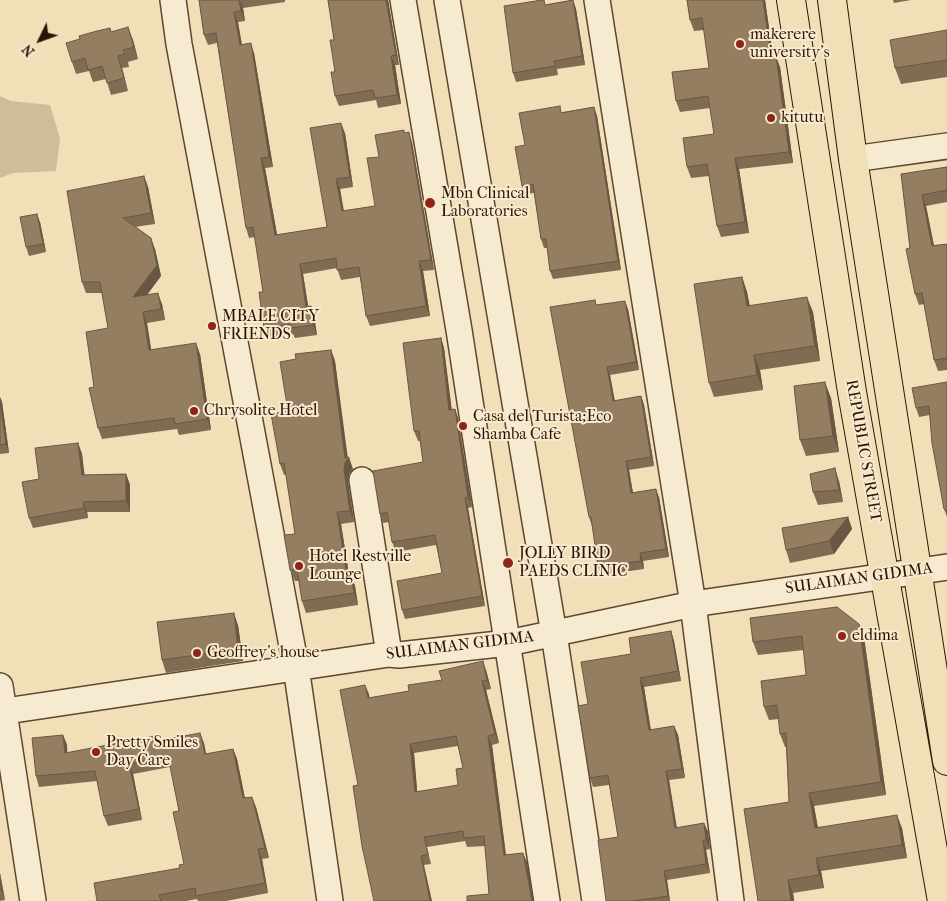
<!DOCTYPE html>
<html>
<head>
<meta charset="utf-8">
<style>
	body { margin:0 }
	#map { position:relative; width:947px; height:901px; overflow:hidden; background:#f1dfb8; font-family:"IM FELL French Canon",serif }
	canvas { display:block }
	.north { position:absolute; left:15px; top:15px; width:50px; height:50px; -webkit-text-stroke:4px #f6ead1; paint-order:stroke; rotate:228deg; font-size:14px; font-weight:700; line-height:20px; text-align:center; color:#2f1301 }
	.north::after { content:''; display:block; margin:auto; width:18px; height:22px; background:#2f1301; clip-path:polygon(50% 0,100% 100%,50% 72%,0 100%) }
</style>
</head>
<body>
<div id="map">
<canvas width="947" height="901"></canvas>
<div class="north">N</div>
</div>
<script>
const context = document.querySelector('canvas').getContext('2d');
context.lineJoin = 'round';
function fillPath(path, color) {
  context.fillStyle = color;
  context.fill(path, 'evenodd');
}
function toPath(rows) {
  const path = new Path2D();
  for (const r of rows) {
    path.moveTo(r[0], r[1]);
    for (let i = 2; i < r.length; i += 2) path.lineTo(r[i], r[i + 1]);
  }
  return path;
}
function stroke(path, color, width, dash) {
  context.strokeStyle = color;
  context.lineWidth = width;
  context.lineCap = dash ? 'butt' : 'round';
  context.setLineDash(dash || []);
  context.stroke(path);
}
function label(font, color, halo, rows, align = 'center') {
  context.font = font + ' "IM FELL French Canon",serif';
  context.lineWidth = 4;
  context.setLineDash([]);
  context.textBaseline = 'middle';
  context.strokeStyle = halo;
  context.fillStyle = color;
  for (const [text, x, y, turn = 0] of rows) {
    context.save();
    context.translate(x, y);
    context.rotate((+turn || 0) * Math.PI / 180);
    context.textAlign = isNaN(turn) ? turn : align;
    if (halo) context.strokeText(text, 0, 0);
    context.fillText(text, 0, 0);
    context.restore();
  }
}
fillPath(toPath([
	[0,96,11,101,50,105,60,138,56,171,13,173,0,178]
]), '#d0bc99');
const minor = toPath([
	[173,0,179,44,296,667,330,901],
	[403,0,459,330,547,901],
	[447,0,554,634,595,901],
	[597,0,693,604,731,901],
	[853,159,947,146],
	[362,480,389,654],
	[0,686,33,901],
	[0,712,389,654,399,655,508,643,693,604,947,567]
]);
const major = toPath([
	[791,0,852,392,942,901],
	[832,0,853,159,947,761]
]);
stroke(minor, '#60462f', 28);
stroke(major, '#2f1301', 30);
stroke(minor, '#f6ead1', 25);
stroke(major, '#f1dfb8', 28);
fillPath(toPath([
	[199,0,285,0,285,2,243,8,245,21,238,22,242,44,254,53,273,167,265,168,277,235,327,227,345,133,353,187,340,189,344,211,375,206,379,157,404,133,412,142,434,270,423,271,430,316,370,326,366,316,360,277,341,280,337,268,303,274,308,307,314,316,317,335,295,338,293,334,268,338,264,328,263,292,255,237,249,238,246,228,217,43,208,45,204,35],
	[328,0,388,0,399,65,395,65,401,104,378,108,376,100,339,106,335,96,334,40],
	[573,0,576,9,585,65,557,69,558,75,516,82,513,73,546,5],
	[687,0,765,0,773,57,780,67,793,163,739,169,749,233,721,237,717,226,709,176,691,178,687,167,714,134,710,108,680,112,676,101,709,68,704,30,694,31,690,20],
	[893,0,911,0,894,3],
	[110,28,111,32,133,40,138,59,128,62,129,67,122,68,128,91,111,95,106,79,93,82,89,71,76,74,72,62,80,39],
	[947,30,947,77,901,84,895,68],
	[594,107,597,116,621,270,553,279,550,271,547,248,544,248,541,239,534,193,525,194,522,186,525,145,563,112],
	[947,167,947,202,926,206,934,245,947,244,947,370,938,371,934,360,924,304,919,305,915,294,901,174],
	[144,176,148,187,155,224,135,227,155,249,161,276,147,295,162,304,165,320,147,323,151,350,200,354,211,430,179,435,177,429,102,439,98,428,94,387,108,328,102,293,86,293,82,282],
	[40,222,46,252,29,256,26,247],
	[742,277,747,292,750,306,813,312,820,361,760,370,763,390,714,397,709,383],
	[597,305,628,309,639,370,610,375,615,401,641,396,644,405,654,466,629,470,633,492,659,497,669,557,643,561,644,569,601,575,598,567,593,526,592,526,589,517],
	[441,338,444,348,451,409,455,409,458,418,472,507,468,508,485,606,405,619,402,610,442,573,436,545,396,552,392,542,389,522,383,523,380,514,423,462,420,441,418,441,414,431],
	[331,350,335,361,347,458,353,469,349,474,348,482,354,522,341,524,349,575,351,575,355,586,358,605,306,613,302,601,299,581,295,581,290,570,295,534,286,474,284,475,280,464,296,359],
	[947,382,947,517,944,509,930,415,919,417,916,408],
	[0,397,2,402,9,453,0,454],
	[831,398,839,452,806,456,800,440],
	[78,443,82,454,84,475,126,474,130,485,130,512,87,512,88,518,33,528,29,518,39,479],
	[839,481,843,502,818,505,813,492],
	[848,517,852,529,834,554,790,563,786,550],
	[859,624,864,637,886,795,814,806,818,827,902,828,907,858,821,871,824,888,793,893,794,901,758,901,789,802,786,747,785,747,780,734,779,719,769,720,764,707,806,675,804,650,758,655,753,642],
	[238,625,243,661,166,673,162,660],
	[671,631,674,641,681,681,644,687,651,730,674,726,678,735,685,778,669,780,677,828,704,823,708,832,710,849,706,850,710,873,667,880,670,901,606,901,618,837,609,785,593,787,590,778,588,704,631,654],
	[486,670,491,689,486,690,499,743,492,745,506,855,527,862,489,894,485,846,467,847,465,841,427,847,431,864,424,865,358,785,369,694,369,698,409,691,442,680],
	[458,746,463,768,458,785,417,792,414,753],
	[63,735,67,745,67,753,161,735,163,740,204,743,206,754,233,749,237,759,245,798,256,807,269,858,262,859,268,893,226,901,198,901,197,899,186,901,97,901,180,868,184,864,179,811,170,767,133,774,142,820,108,826,104,816,97,781,39,787,36,776],
	[0,873,5,900,0,901]
]), '#7f6c53');
fillPath(toPath([
	[240,0,243,8,245,21,241,11],
	[386,0,388,0,399,65,396,55],
	[573,0,576,9,585,65,582,56],
	[763,0,765,0,775,68,771,57],
	[234,12,238,22,243,55,240,45],
	[128,27,133,40,138,59,134,47],
	[251,43,254,53,273,167,269,157],
	[118,56,122,68,128,91,124,78],
	[391,56,395,65,401,104,397,95],
	[776,56,780,67,793,163,789,152],
	[594,107,597,116,621,270,618,261],
	[341,123,345,133,353,187,350,177],
	[409,132,412,142,434,270,431,260],
	[261,158,265,168,279,245,275,235],
	[735,158,739,169,749,233,745,222],
	[144,176,148,187,155,224,151,213],
	[336,179,340,189,345,221,342,211],
	[922,195,926,206,936,257,932,246],
	[37,214,40,222,46,252,43,244],
	[151,238,155,249,161,276,137,308,133,297],
	[419,261,423,271,430,316,426,306],
	[300,264,303,274,310,317,306,307],
	[742,277,747,292,752,321,747,306],
	[158,293,162,304,165,320,161,309],
	[807,297,813,312,820,361,815,346],
	[625,301,628,309,639,370,636,362],
	[311,306,314,316,317,335,313,325],
	[143,312,147,323,153,361,149,350],
	[441,338,444,348,453,419,449,410],
	[196,343,200,354,211,430,207,419],
	[331,350,335,361,348,459,349,457,353,469,349,474,348,482,354,522,350,511,344,470,345,458],
	[754,355,760,370,763,390,757,375],
	[607,367,610,375,616,409,613,401],
	[825,382,831,398,839,452,833,436],
	[641,396,644,405,654,466,651,457],
	[0,397,2,402,9,453,6,444,0,402],
	[455,409,458,418,472,507,468,497],
	[78,443,82,454,86,486,82,475],
	[626,461,629,470,634,501,631,493],
	[835,468,839,481,843,502,839,490],
	[126,474,130,485,130,512,126,501],
	[656,489,659,497,669,557,666,549],
	[465,498,468,508,485,606,482,596],
	[83,502,87,512,88,518,84,508],
	[337,512,341,524,351,587,347,576],
	[848,517,852,529,834,554,829,541],
	[640,553,643,561,644,569,641,561],
	[351,575,355,586,358,605,354,593],
	[234,613,238,625,243,661,238,649],
	[859,624,864,637,886,795,881,782],
	[671,631,674,641,681,681,678,671],
	[483,661,486,670,491,689,487,680],
	[640,678,644,687,652,739,649,730],
	[482,681,486,690,499,743,495,734],
	[365,685,369,694,371,707,368,698],
	[674,726,678,735,685,778,682,769],
	[200,733,204,743,208,765,205,754],
	[63,735,67,745,68,764,65,753],
	[488,736,492,745,507,864,504,855],
	[410,744,414,753,418,801,415,792],
	[233,749,237,759,247,809,243,798],
	[129,764,133,774,142,820,139,809],
	[666,771,669,780,678,837,675,828],
	[809,793,814,806,820,841,815,828],
	[252,797,256,807,269,858,265,848],
	[897,815,902,828,907,858,902,845],
	[704,823,708,832,710,849,706,840],
	[703,840,706,850,710,873,706,864],
	[258,849,262,859,268,893,265,883],
	[523,853,527,862,534,901,532,901],
	[421,856,424,865,432,901,430,901],
	[816,858,821,871,824,888,819,875],
	[664,871,667,880,670,901,668,896],
	[0,873,5,900,2,890,0,881],
	[788,880,793,893,794,901,791,901]
]), '#685843');
const building = toPath([
	[199,0,239,0,241,11,234,12,240,45,251,43,269,157,261,158,275,235,327,227,310,128,341,123,350,177,336,179,342,211,375,206,367,158,379,157,375,135,404,130,404,133,409,132,431,260,419,261,426,306,366,316,359,267,337,270,336,258,300,264,306,307,311,306,313,325,291,328,290,324,264,328,259,292,263,292,253,227,246,228,216,33,204,35,199,0],
	[328,0,386,0,396,55,391,56,397,95,375,98,373,90,335,96,331,72,335,72,330,40,334,40,328,0],
	[542,0,544,0,545,5,573,0,582,56,554,61,555,66,513,73,504,6,542,0],
	[687,0,763,0,771,57,776,56,789,152,735,158,745,222,717,226,707,164,687,167,683,138,714,134,708,96,676,101,672,72,709,68,702,18,690,20,687,0],
	[128,27,134,47,123,50,125,54,118,56,124,78,107,83,102,66,88,70,85,58,72,62,66,43,80,39,79,36,97,31,110,28,111,32,128,27],
	[947,30,947,60,895,68,890,40,947,30],
	[560,106,561,113,594,107,618,261,550,271,546,239,541,239,533,184,522,186,515,147,525,145,519,113,560,106],
	[947,167,947,190,922,195,932,246,947,244,947,358,934,360,922,293,915,294,906,249,910,248,901,174,947,167],
	[144,176,151,213,123,218,151,238,157,265,133,297,158,293,161,309,143,312,149,350,196,343,207,419,175,424,174,418,98,428,89,388,94,387,86,332,108,328,100,282,82,282,67,191,144,176],
	[37,214,43,244,26,247,20,217,37,214],
	[742,277,747,306,807,297,815,346,754,355,757,375,709,383,694,284,742,277],
	[595,300,596,305,625,301,636,362,607,367,613,401,641,396,651,457,626,461,631,493,656,489,666,549,640,553,641,561,598,567,591,517,589,517,550,307,595,300],
	[441,338,449,410,455,409,468,497,465,498,482,596,402,610,397,581,442,573,435,535,392,542,387,512,380,514,373,471,423,462,419,431,414,431,403,343,441,338],
	[331,350,345,458,349,457,345,463,344,470,350,511,337,512,347,576,351,575,354,593,302,601,297,569,290,570,288,558,284,535,295,534,284,463,280,464,271,414,288,411,280,362,296,359,295,354,331,350],
	[825,382,833,436,800,440,794,386,825,382],
	[947,382,947,511,944,509,932,443,929,406,916,408,912,388,947,382],
	[0,402,6,444,0,445,0,402],
	[78,443,82,475,126,474,126,501,83,502,84,508,29,518,22,482,39,479,35,448,78,443],
	[835,468,839,490,813,492,810,474,835,468],
	[848,517,829,541,786,550,782,528,848,517],
	[837,607,859,624,881,782,809,793,815,828,897,815,902,845,816,858,819,875,788,880,791,901,758,901,744,809,789,802,786,733,780,734,777,705,764,707,761,681,806,675,802,636,753,642,750,618,837,607],
	[234,613,238,649,162,660,157,622,234,613],
	[671,631,678,671,640,678,649,730,674,726,682,769,666,771,675,828,704,823,706,840,703,840,706,864,664,871,668,896,633,901,606,901,598,840,618,837,608,775,590,778,578,706,588,704,581,662,631,654,629,638,671,631],
	[483,661,487,680,482,681,495,734,488,736,504,855,523,853,532,901,467,901,467,896,489,894,484,836,464,838,463,831,424,837,428,854,421,856,430,901,374,901,362,846,353,786,358,785,340,690,365,685,368,698,409,691,408,685,442,680,439,671,483,661],
	[456,736,463,768,456,769,458,785,415,792,410,744,456,736],
	[200,733,205,754,233,749,243,798,252,797,265,848,258,849,265,883,196,896,195,888,159,895,161,901,97,901,94,883,180,868,179,865,184,864,173,812,179,811,168,756,129,764,139,809,104,816,95,771,36,776,32,738,63,735,65,753,161,735,162,740,200,733],
	[0,881,2,890,0,890,0,881]
]);
fillPath(building, '#947d60');
stroke(building, '#685843', 1);
for (const [x, y, r, color] of [
	[740,44,5,"#8f2418"],
	[771,118,5,"#8f2418"],
	[430,203,6,"#8f2418"],
	[212,326,5,"#8f2418"],
	[194,411,5,"#8f2418"],
	[463,426,5,"#8f2418"],
	[508,563,6,"#8f2418"],
	[299,566,5,"#8f2418"],
	[842,636,5,"#8f2418"],
	[197,653,5,"#8f2418"],
	[96,752,5,"#8f2418"]
]) {
  const dot = new Path2D();
  dot.arc(x, y, r, 0, 2 * Math.PI);
  context.fillStyle = color;
  context.fill(dot);
  stroke(dot, '#f6ead1', 2);
}
label('16px', '#2f1301', '#f6ead1', [
	["makerere",750,35],
	["university's",750,53],
	["kitutu",781,118],
	["Mbn Clinical",441,194],
	["Laboratories",441,212],
	["MBALE CITY",222,317],
	["FRIENDS",222,335],
	["Chrysolite Hotel",204,411],
	["Casa del Turista;Eco",473,417],
	["Shamba Cafe",473,435],
	["JOLLY BIRD",519,554],
	["PAEDS CLINIC",519,572],
	["Hotel Restville",309,557],
	["Lounge",309,575],
	["eldima",852,636],
	["Geoffrey's house",207,653],
	["Pretty Smiles",106,743],
	["Day Care",106,761]
], 'left');
label('16px', '#2f1301', '#f6ead1', [
	["REPUBLIC STREET",863,451,80],
	["SULAIMAN GIDIMA",859,579,-8],
	["SULAIMAN GIDIMA",460,646,-7]
]);
</script>
</body>
</html>
